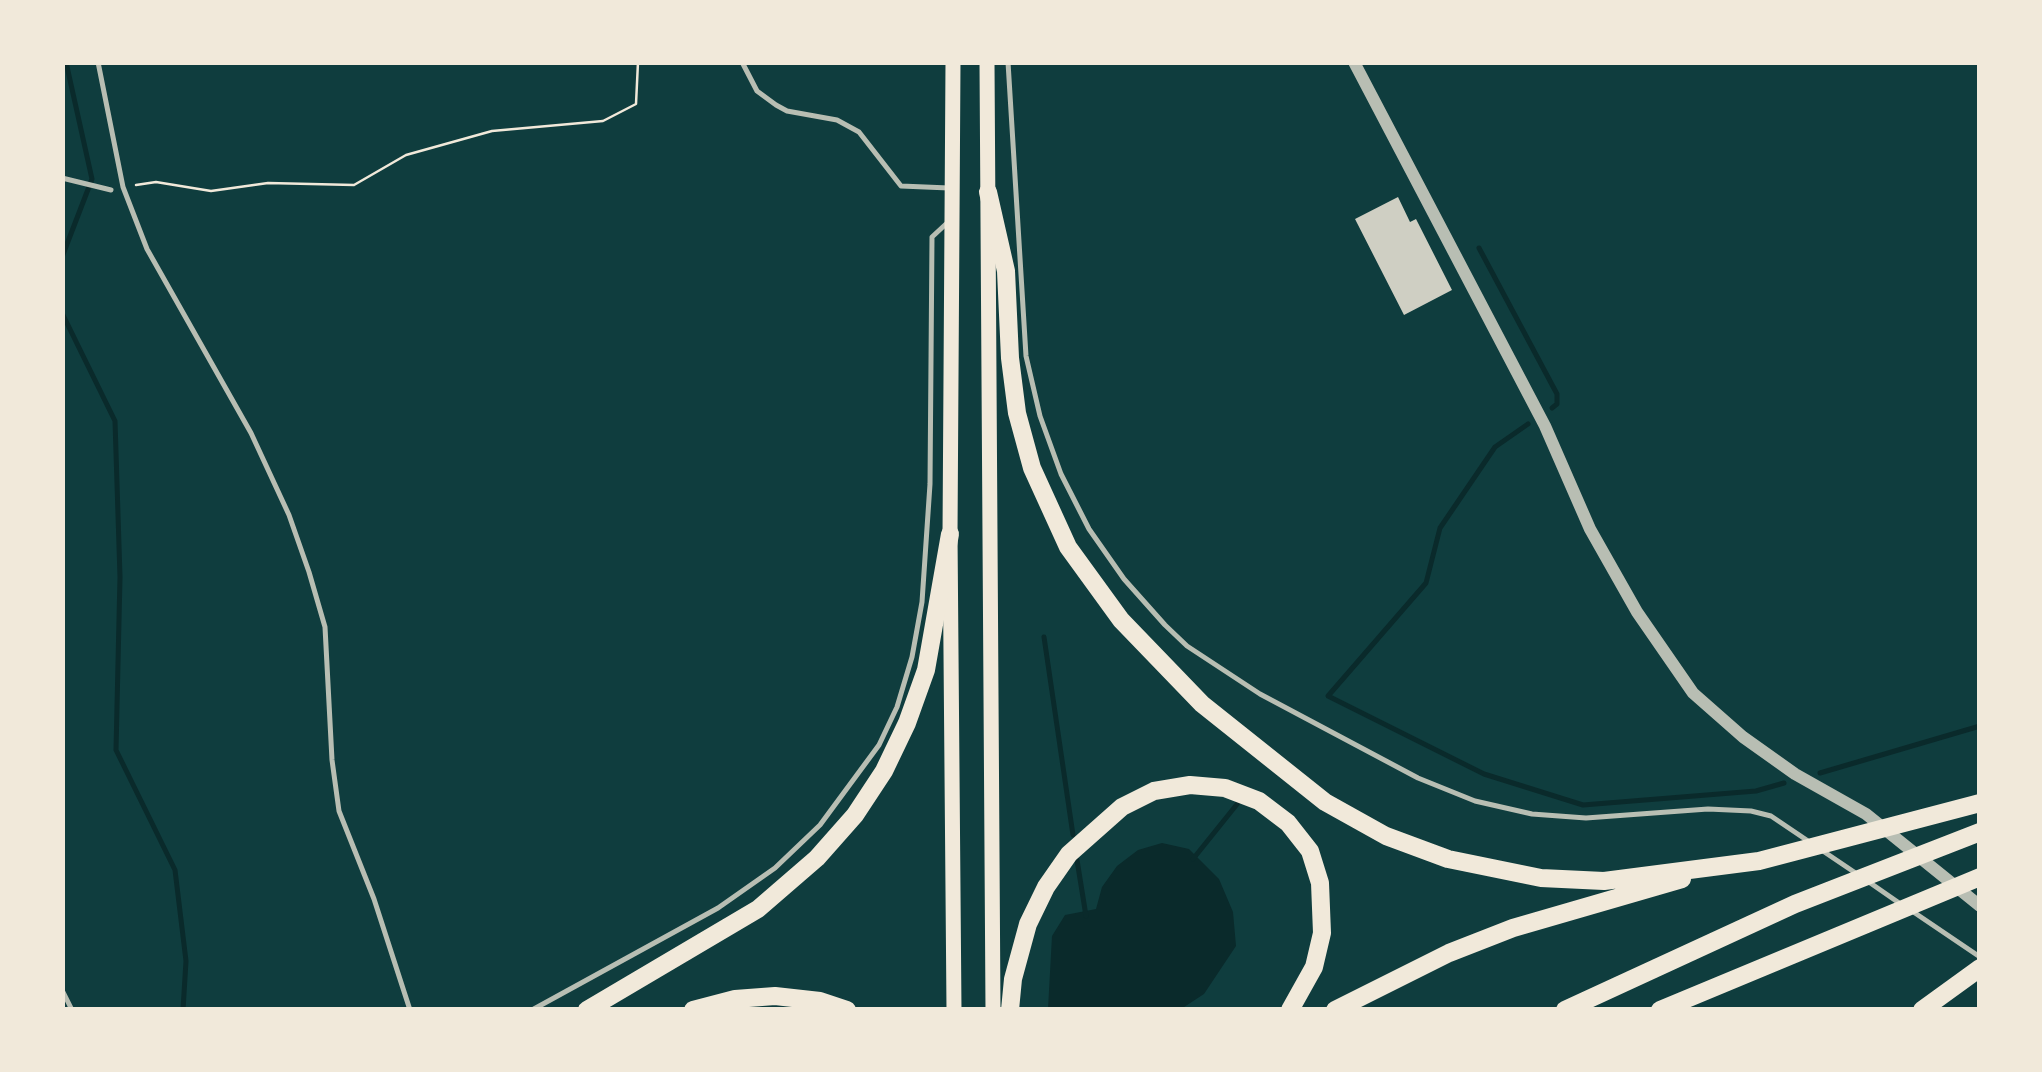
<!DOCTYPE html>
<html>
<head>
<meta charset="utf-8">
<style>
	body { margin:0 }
	#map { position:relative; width:2042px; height:1072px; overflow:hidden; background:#0f3d3e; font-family:"Noto Sans",sans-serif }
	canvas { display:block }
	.frame { position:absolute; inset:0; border:65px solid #f1e9da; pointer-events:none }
</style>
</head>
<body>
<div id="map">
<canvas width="2042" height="1072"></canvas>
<div class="frame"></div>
</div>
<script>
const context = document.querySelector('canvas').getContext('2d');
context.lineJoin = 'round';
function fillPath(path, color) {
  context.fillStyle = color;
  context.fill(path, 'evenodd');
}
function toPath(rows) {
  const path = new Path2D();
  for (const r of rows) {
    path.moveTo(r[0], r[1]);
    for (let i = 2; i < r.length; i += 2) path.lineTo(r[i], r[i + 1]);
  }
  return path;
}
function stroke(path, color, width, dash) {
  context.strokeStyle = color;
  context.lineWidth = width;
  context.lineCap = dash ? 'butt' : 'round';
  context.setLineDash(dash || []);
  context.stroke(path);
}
fillPath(toPath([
	[1162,843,1189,849,1219,879,1233,912,1236,946,1204,994,1181,1009,1048,1009,1052,936,1065,915,1096,909,1102,887,1117,866,1138,850]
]), '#0a2a2b');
stroke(toPath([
	[1479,248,1557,394,1557,404,1552,408],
	[62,257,92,179,66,62],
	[62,313,115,421,120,577,116,750,175,870,186,961,183,1010],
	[1528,424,1495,447,1440,528,1426,583,1328,696,1484,774,1583,805,1756,791,1784,783],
	[1044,637,1073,835],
	[1820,773,1980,726],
	[1193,859,1238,803],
	[1077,860,1086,916]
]), '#0a2a2b', 5);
fillPath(toPath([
	[1398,197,1410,222,1416,219,1452,290,1404,315,1355,219]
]), '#cfcfc3');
stroke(toPath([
	[136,185,156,182,211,191,268,183,354,185,406,155,492,131,603,121,636,104,638,62]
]), '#f1e9da', 2.5);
stroke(toPath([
	[98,62,123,187,147,249,251,433,289,515,309,572,325,627,332,760,339,811,374,899,410,1010],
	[742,62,757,91,776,105,787,111,837,120,859,132,901,186,949,188],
	[1008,62,1026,356,1040,416,1061,474,1089,529,1124,579,1165,625,1187,646,1260,694,1418,778,1475,801,1532,814,1586,818,1708,809,1751,811,1771,816,1811,843],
	[62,178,111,190],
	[1820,849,1857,874],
	[1866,880,1902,905],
	[1912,911,1980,957],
	[62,990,72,1010],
	[532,1010,718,908,775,868,820,825,879,745,897,707,912,657,922,602,930,484,932,237,946,224]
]), '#b8beb3', 5);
stroke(toPath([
	[1354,62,1545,426,1590,529,1637,612,1693,693,1743,737,1795,774,1866,814,1980,906]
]), '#b8beb3', 12);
stroke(toPath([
	[953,62,950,534,954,1010],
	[987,62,993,1010]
]), '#f1e9da', 15);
stroke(toPath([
	[988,192,1006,271,1010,358,1017,413,1032,468,1068,547,1121,620,1202,704,1325,802,1386,836,1448,859,1541,878,1604,881,1759,861,1980,803],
	[587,1010,758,909,817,858,855,815,884,771,907,723,926,670,950,534],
	[693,1010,735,999,775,996,820,1001,847,1010],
	[1010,1010,1013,979,1028,924,1046,887,1069,854,1122,807,1154,791,1190,785,1225,788,1259,801,1288,823,1310,851,1320,883,1322,933,1314,967,1290,1010],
	[1335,1010,1449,953,1513,928,1682,879],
	[1565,1010,1795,904,1980,832],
	[1660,1010,1980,877],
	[1922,1010,1980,968]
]), '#f1e9da', 18);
</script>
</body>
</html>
